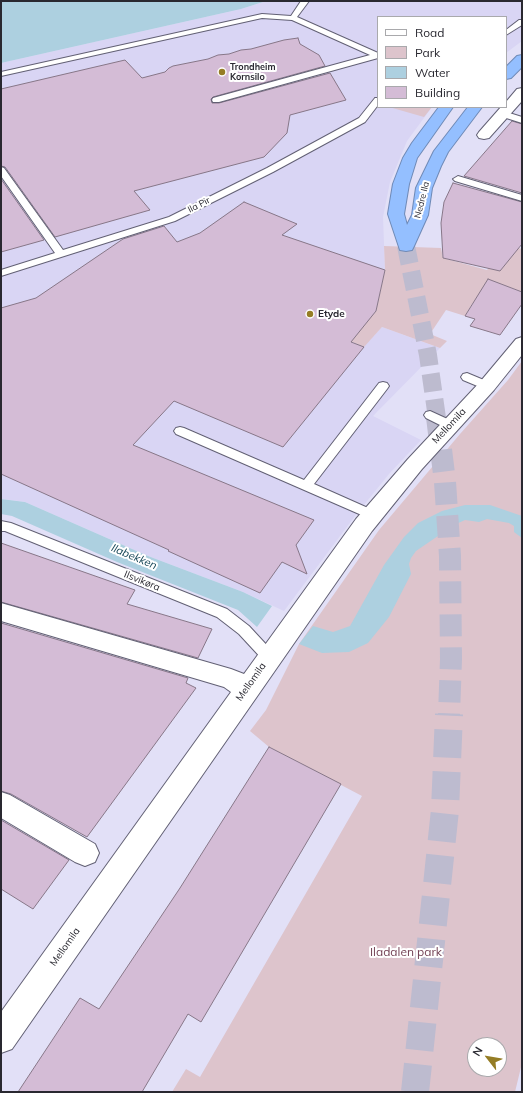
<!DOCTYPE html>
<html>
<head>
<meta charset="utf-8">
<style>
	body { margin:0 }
	#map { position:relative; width:523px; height:1093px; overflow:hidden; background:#e2e0f7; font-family:Mulish,sans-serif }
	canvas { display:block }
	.frame { position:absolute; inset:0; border:2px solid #292830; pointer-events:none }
	.legend { position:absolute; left:377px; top:16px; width:130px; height:92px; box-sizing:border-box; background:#fff; border:1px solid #a9a9ac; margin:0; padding:5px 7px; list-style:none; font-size:12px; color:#292830 }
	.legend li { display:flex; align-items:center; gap:8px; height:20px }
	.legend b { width:20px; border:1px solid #a9a9ac }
	.north { position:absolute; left:467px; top:1037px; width:40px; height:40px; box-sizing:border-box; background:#fff; border:1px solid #a9a9ac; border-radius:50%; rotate:301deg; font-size:11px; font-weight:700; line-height:16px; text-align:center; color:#292830 }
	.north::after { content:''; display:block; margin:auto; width:14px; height:18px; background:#957d25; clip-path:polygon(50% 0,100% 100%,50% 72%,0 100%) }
</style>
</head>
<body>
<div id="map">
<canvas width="523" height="1093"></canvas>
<div class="frame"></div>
<ul class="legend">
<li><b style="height:5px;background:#fff"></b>Road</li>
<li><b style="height:11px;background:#ddc4cc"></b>Park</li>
<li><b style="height:11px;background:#add0e0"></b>Water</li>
<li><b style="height:11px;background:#d4bcd6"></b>Building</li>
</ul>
<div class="north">N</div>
</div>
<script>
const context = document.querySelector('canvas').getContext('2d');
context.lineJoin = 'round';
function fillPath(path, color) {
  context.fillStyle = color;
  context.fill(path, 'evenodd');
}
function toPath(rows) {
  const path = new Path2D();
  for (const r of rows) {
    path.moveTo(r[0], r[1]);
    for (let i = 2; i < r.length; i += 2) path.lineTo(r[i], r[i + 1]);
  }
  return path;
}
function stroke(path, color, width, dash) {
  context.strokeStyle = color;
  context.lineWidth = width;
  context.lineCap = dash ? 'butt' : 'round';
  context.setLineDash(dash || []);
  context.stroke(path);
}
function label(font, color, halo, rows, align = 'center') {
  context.font = font + ' Mulish,sans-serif';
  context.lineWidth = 4;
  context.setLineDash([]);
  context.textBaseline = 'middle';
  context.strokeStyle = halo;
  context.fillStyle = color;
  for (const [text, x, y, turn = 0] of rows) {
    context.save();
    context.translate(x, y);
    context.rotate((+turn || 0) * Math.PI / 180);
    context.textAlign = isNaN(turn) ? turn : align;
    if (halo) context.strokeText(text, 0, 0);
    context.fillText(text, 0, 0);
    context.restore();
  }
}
fillPath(toPath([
	[266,1,522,1,522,41,506,53,506,17,378,17,378,107,432,107,407,141,390,182,383,217,385,270,376,311,364,346,382,327,440,348,373,416,421,440,389,474,355,516,284,611,243,592,148,556,25,502,1,499,1,63,241,9]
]), '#d9d5f4');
fillPath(toPath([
	[389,107,432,107,424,117],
	[508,245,522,249,522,292,501,284,485,290,472,304,465,316,446,310,430,334,447,341,440,348,382,327,364,347,350,341,376,311,385,270,384,246,441,248,443,258,487,270],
	[522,361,522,1063,515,1092,172,1092,186,1069,200,1077,362,796,269,747,250,731,266,710,299,644,379,530,460,434,508,380],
	[475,1045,499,1045,499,1069,475,1069]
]), '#ddc4cc');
fillPath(toPath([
	[1,1,266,1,241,9,1,63],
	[1,499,25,502,148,556,243,592,272,606,257,627,238,610,117,562,12,516,1,514],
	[465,505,490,505,522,516,522,538,514,532,514,526,509,523,487,519,479,522,465,520,454,525,416,551,411,558,409,564,411,574,389,617,368,643,349,652,322,653,299,644,313,626,333,632,350,626,384,565,404,537,418,523,442,511]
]), '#add0e0');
const building = toPath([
	[298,38,300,44,319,55,325,66,213,97,211,99,212,103,219,103,330,73,346,100,290,115,287,133,264,157,134,191,150,210,55,237,5,167,1,166,1,89,125,60,142,78,165,72,169,68,173,66,208,59,218,55,229,54,241,50,251,49,284,40,298,38],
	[512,121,522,124,522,193,464,176,512,121],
	[1,179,44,240,1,252,1,179],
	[453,183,522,202,522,244,500,271,443,258,441,223,444,202,453,183],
	[244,202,297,224,282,235,385,270,376,311,351,342,364,347,283,447,174,401,133,445,314,520,296,545,307,574,282,562,260,593,168,551,169,550,1,474,1,308,36,298,123,239,164,226,177,242,200,233,244,202],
	[488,279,522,292,522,304,500,335,470,326,475,319,465,316,488,279],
	[1,543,135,590,127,604,212,629,198,658,1,602,1,543],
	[1,623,188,678,186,683,196,688,87,837,11,794,1,791,1,623],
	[269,747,341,784,201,1022,188,1014,142,1092,18,1092,80,998,99,1009,180,888,269,747],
	[1,820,69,860,33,909,1,889,1,820]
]);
fillPath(building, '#d4bcd6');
stroke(building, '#877788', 1);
stroke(toPath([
	[406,246,428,355,437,418]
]), '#bdbbcf', 18, [18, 8]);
stroke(toPath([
	[437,417,445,482,450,556,451,659,449,715]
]), '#bdbbcf', 22, [22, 11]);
stroke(toPath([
	[415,1092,445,810,449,714]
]), '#bdbbcf', 28, [28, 14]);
const lane = toPath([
	[301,1,309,1,297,17,378,53,378,58,219,102,213,102,212,100,213,98,370,55,292,20,262,18,1,76,1,72,262,14,291,16,301,1],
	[519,20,522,20,522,25,506,35,506,30,519,20],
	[375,98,378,98,378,105,365,122,273,172,175,221,1,276,1,270,55,253,1,176,1,167,4,168,63,250,169,217,267,168,359,118,375,98],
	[503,111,522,117,522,123,500,116,499,114,500,112,503,111],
	[458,176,522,195,522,201,455,181,453,179,458,176],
	[467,373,491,383,493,386,491,389,487,390,463,380,461,377,463,374,467,373],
	[383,382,387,383,389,386,387,389,314,484,377,512,379,515,377,518,373,520,176,434,174,431,176,428,180,427,184,428,304,480,379,383,383,382],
	[430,411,454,422,456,425,454,428,446,428,426,418,424,415,426,412,430,411],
	[1,521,11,523,227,609,249,626,274,653,276,657,274,661,269,663,264,661,239,634,217,617,5,531,1,531,1,521]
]);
const street = toPath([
	[522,88,522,101,489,138,484,139,479,138,477,135,479,132,501,107,506,107,506,102,517,89,522,88],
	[522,337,522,355,494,390,422,469,372,531,12,1049,1,1053,1,1012,231,692,224,687,1,621,1,603,231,669,244,674,356,519,408,459,480,382,516,339,522,337],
	[1,792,10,795,95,844,99,853,95,862,85,866,75,862,1,818,1,792]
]);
const highway = toPath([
	[522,55,522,67,511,78,506,79,506,67,517,56,522,55],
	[439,107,453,107,417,158,409,184,404,214,407,225,412,215,416,188,434,151,468,107,482,107,448,152,441,166,432,188,428,215,414,246,412,250,406,251,400,250,388,214,393,184,403,158,412,143,439,107]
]);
stroke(lane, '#626074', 2);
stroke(street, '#626074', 2);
stroke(highway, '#6f8ab7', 2);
fillPath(lane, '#fff');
fillPath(street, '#fff');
fillPath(highway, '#94bfff');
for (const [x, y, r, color] of [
	[222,72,4,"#957d25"],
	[310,314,4,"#957d25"]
]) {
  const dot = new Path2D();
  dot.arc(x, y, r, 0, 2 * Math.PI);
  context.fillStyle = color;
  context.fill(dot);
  stroke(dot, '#fff', 1.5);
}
label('bold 9px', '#292830', '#fff', [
	["Trondheim",230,67],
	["Kornsilo",230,77]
], 'left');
label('9px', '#292830', '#fff', [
	["Nedre Ila",422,200,-76],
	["Ila Pir",199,205,-27]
]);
label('bold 10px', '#292830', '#fff', [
	["Etyde",318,314]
], 'left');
label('10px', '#292830', '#fff', [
	["Mellomila",449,426,-47],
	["Ilsvikøra",142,581,22],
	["Mellomila",251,682,-55],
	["Mellomila",65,947,-55]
]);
label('italic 11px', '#0b3e4f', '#fff', [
	["Ilabekken",134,557,23]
]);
label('12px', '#713f52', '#fff', [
	["Iladalen park",406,952]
]);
</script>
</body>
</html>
